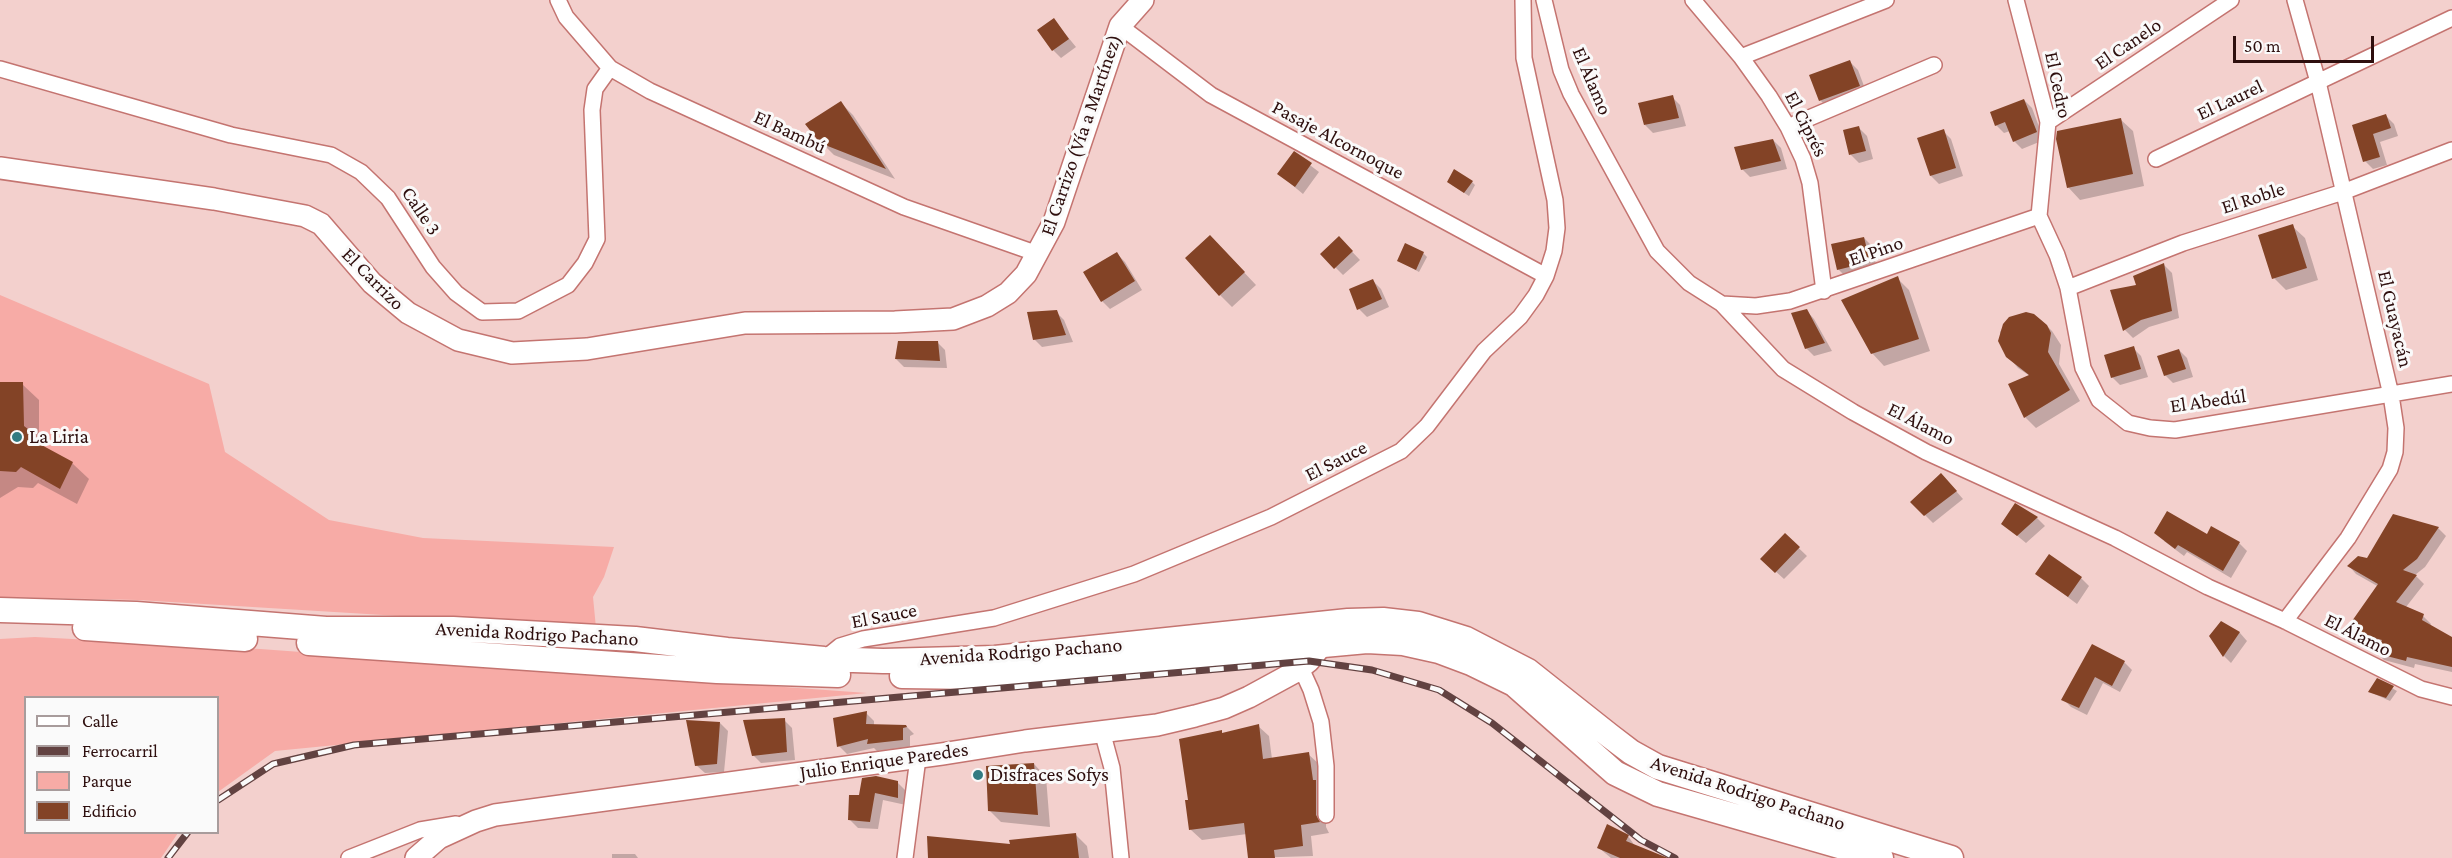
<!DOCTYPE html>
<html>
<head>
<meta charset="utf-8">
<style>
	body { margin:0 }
	#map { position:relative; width:2452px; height:858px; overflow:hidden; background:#f3d0cd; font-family:"Crimson Pro",serif }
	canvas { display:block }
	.legend { position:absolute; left:24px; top:696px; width:195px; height:138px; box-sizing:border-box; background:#fafafa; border:2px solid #a89c9c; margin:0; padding:8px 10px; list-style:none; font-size:18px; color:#2e0f0e }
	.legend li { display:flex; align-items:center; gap:12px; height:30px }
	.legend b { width:30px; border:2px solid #a89c9c }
	.scale { position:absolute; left:2233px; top:36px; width:141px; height:27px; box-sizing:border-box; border:3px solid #2e0f0e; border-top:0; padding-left:8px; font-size:18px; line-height:21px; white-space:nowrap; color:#2e0f0e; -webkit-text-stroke:4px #fafafa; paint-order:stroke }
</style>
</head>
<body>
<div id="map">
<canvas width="2452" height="858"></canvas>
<ul class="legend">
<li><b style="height:8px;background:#fff"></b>Calle</li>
<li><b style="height:8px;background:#624241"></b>Ferrocarril</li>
<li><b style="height:16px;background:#f7aba6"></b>Parque</li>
<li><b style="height:16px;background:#834326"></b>Edificio</li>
</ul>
<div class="scale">50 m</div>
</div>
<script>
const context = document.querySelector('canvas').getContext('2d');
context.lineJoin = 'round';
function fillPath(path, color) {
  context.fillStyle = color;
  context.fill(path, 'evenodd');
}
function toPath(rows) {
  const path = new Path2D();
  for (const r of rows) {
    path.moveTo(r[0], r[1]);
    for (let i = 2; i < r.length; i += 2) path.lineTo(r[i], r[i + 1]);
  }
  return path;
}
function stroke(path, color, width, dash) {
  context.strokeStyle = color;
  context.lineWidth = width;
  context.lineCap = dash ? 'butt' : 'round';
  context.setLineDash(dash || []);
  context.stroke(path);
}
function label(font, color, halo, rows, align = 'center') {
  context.font = font + ' "Crimson Pro",serif';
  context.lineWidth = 6;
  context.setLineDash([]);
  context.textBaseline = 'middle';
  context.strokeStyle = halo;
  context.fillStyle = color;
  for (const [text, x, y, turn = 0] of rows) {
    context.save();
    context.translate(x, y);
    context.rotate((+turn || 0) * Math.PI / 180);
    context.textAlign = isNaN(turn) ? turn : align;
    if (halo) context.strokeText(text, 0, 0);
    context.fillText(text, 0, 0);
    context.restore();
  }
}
fillPath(toPath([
	[0,295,209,384,225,452,329,520,423,538,614,547,604,577,593,597,596,628,138,600,0,597],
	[35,637,260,649,867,693,275,751,218,792,218,698,26,698,26,832,178,833,161,858,0,858,0,639]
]), '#f7aba6');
fillPath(toPath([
	[1054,20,1076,47,1061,58,1053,50],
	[1850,62,1858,70,1867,94,1828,108,1820,100],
	[1672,97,1680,105,1686,126,1653,133,1645,125],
	[2024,100,2032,108,2044,140,2022,149,2014,141,2010,131,2004,133,1996,125],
	[841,103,853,115,895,179,834,155,821,142],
	[2386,116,2394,124,2398,136,2380,142,2387,165,2373,169,2365,161,2353,126],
	[2120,119,2133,131,2144,186,2080,200,2068,187],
	[1859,128,1867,136,1873,159,1859,163,1851,155,1845,131],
	[1943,131,1951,139,1963,176,1939,184,1931,176],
	[1773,140,1781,148,1787,169,1750,177,1742,169],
	[1294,153,1319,172,1303,194,1279,174],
	[1472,182,1475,185,1469,196,1452,185],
	[2292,226,2305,238,2318,280,2286,290,2274,278],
	[1339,238,1360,260,1343,275,1322,254],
	[1864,238,1872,246,1877,270,1846,277,1838,269],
	[1222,249,1256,285,1232,307,1220,295],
	[1423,253,1427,257,1419,272,1399,261],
	[1117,254,1125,262,1142,290,1110,309,1102,301],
	[2164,265,2172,273,2179,318,2149,327,2133,338,2125,330,2112,292,2138,287],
	[1897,278,1909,290,1930,351,1884,366,1872,353],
	[1373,281,1381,289,1389,307,1367,317,1359,309],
	[1806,310,1814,319,1832,351,1814,356,1806,348],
	[1056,312,1064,320,1073,342,1042,347,1034,339],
	[2026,314,2041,320,2052,331,2061,345,2059,364,2080,401,2036,428,2025,417,2030,376,2018,368,2002,349,2000,332,2004,325],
	[937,342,945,350,947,368,904,367,896,359],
	[2133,348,2141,356,2148,377,2120,385,2112,377],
	[2179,350,2187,358,2193,377,2173,383,2165,375],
	[0,384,22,384,39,400,39,442,47,449,72,463,89,479,77,504,38,483,33,488,18,487,0,498],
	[1949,483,1963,499,1933,523,1920,510],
	[2015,505,2037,518,2045,526,2026,543,2003,524],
	[2438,528,2446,536,2425,567,2415,575,2424,584,2406,607,2423,616,2431,624,2430,626,2452,638,2452,672,2415,664,2414,668,2384,660,2377,653,2381,645,2355,639,2347,631,2379,587,2356,574,2349,566],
	[1785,535,1807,556,1784,579,1762,559],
	[2207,536,2239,543,2247,551,2231,578,2187,552,2184,556,2164,541],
	[2037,574,2081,578,2089,586,2077,604],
	[2222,623,2240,633,2247,641,2231,663,2224,656],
	[2124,662,2132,670,2120,692,2103,683,2087,715,2071,707,2063,699,2073,679],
	[2378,680,2397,691,2390,701,2370,692],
	[866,713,874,721,874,725,906,726,914,734,910,736,910,747,877,751,874,748,847,754,839,746],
	[784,720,792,728,795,760,761,763,753,755],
	[720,723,728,731,724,772,705,773,696,765],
	[1258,726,1269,736,1272,759,1308,754,1319,764,1326,792,1326,827,1329,833,1311,836,1313,856,1249,858,1247,834,1202,840,1191,830,1190,801,1221,732,1224,734],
	[1034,764,1046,777,1050,827,1001,822,989,810],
	[897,782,905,790,906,805,883,800,878,829,858,828,850,820,861,796],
	[1075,834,1087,846,1089,858,929,858],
	[1628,836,1635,846,1657,858,1611,858,1599,848],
	[612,854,635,854,638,858,612,858]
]), '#0003');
fillPath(toPath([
	[1054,18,1069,39,1052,51,1037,30],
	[1850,60,1860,86,1819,101,1809,75],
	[1673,95,1679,118,1644,125,1638,103],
	[2024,99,2037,132,2013,142,2005,122,1995,126,1990,112],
	[841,101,886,169,820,143,805,124],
	[2386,114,2391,128,2373,134,2380,157,2363,162,2352,125],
	[2121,118,2133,174,2067,188,2056,139,2057,131],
	[1859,126,1866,151,1849,155,1843,130],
	[1944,129,1956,168,1930,176,1917,138],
	[1773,139,1781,161,1741,170,1734,147],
	[1294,151,1312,163,1295,187,1277,174],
	[1454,169,1473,181,1464,193,1447,182],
	[2293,224,2307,268,2272,279,2258,235],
	[1210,235,1245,272,1219,296,1185,258],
	[1339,236,1353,251,1334,269,1320,254],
	[1864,237,1870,262,1837,270,1831,244],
	[1405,243,1424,252,1416,270,1397,261],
	[1117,252,1135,281,1101,302,1083,272],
	[2164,263,2172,311,2141,320,2123,331,2110,290,2136,285,2133,276],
	[1898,276,1919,339,1871,354,1841,300],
	[1373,279,1382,299,1357,310,1349,289],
	[1807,309,1825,343,1805,349,1791,313],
	[1057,310,1066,335,1033,340,1027,312],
	[2026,312,2034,314,2047,325,2051,333,2048,352,2070,390,2024,418,2008,384,2029,375,2006,357,1998,341,2003,324,2009,317],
	[898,341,938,341,940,361,895,359],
	[2134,346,2141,369,2111,378,2104,355],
	[2179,349,2186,369,2164,376,2157,356],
	[0,382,23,382,24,426,33,433,36,442,73,462,60,489,21,467,16,472,0,471],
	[1941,473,1957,491,1924,516,1910,502],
	[2015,503,2038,517,2017,536,2001,524],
	[2167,511,2207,534,2211,526,2240,542,2223,571,2178,545,2175,549,2154,533],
	[2393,514,2439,527,2417,559,2403,570,2417,575,2396,602,2424,614,2422,620,2452,637,2452,667,2407,657,2406,661,2375,653,2382,640,2345,631,2378,584,2347,566,2358,556,2367,558],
	[1785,533,1800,547,1775,573,1760,559],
	[2049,554,2082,577,2068,597,2035,574],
	[2221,621,2240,632,2223,657,2209,636],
	[2092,644,2125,661,2112,686,2095,677,2079,708,2061,700],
	[2377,678,2394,686,2386,698,2368,692],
	[867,711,866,724,906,725,907,727,903,728,903,740,867,744,868,739,837,747,833,718],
	[785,718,787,752,752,756,743,720],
	[686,720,720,722,717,764,695,766],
	[1259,724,1263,759,1309,752,1313,780,1316,780,1316,815,1320,822,1301,825,1303,846,1274,850,1275,858,1248,858,1244,823,1189,830,1185,800,1188,800,1179,739,1222,730,1222,733],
	[1034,763,1038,815,988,811,986,766],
	[876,776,898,781,898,798,875,793,870,822,848,820,849,795,859,795,862,778],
	[1607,824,1629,835,1626,841,1668,858,1620,858,1597,848],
	[1076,833,1079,858,928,858,927,836,1010,844,1009,840]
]), '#834326');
const street = toPath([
	[558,0,566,17,610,68,650,91,904,207,1038,254],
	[1544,0,1561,70,1571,94,1657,251,1689,283,1722,304,1783,369,1853,412,1926,452,2115,538,2208,587,2285,621,2421,689,2452,697],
	[1693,0,1741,57,1769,96,1788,127,1803,159,1810,183,1824,291],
	[2016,0,2048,122,2039,216,2057,255,2068,288,2083,368,2099,400,2128,423,2150,428,2175,430,2452,384],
	[1120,26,1211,95,1546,276],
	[1741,57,1886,0],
	[0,69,231,135,331,155,361,172,388,198,433,267,456,293,482,312,518,311,568,285,585,263,597,239,592,110,595,89,610,68],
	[2048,122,2231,0],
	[1788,127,1934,65],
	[2156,159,2452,18],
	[2068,288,2183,243,2343,192,2452,150],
	[1722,304,1756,306,1790,301,2039,216],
	[2285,621,2348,538,2390,469,2395,452,2396,428,2391,395,2318,82,2295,0],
	[824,659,840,646,863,639,994,618,1134,574,1271,517,1401,451,1427,426,1484,351,1520,317,1536,295,1546,276,1554,251,1557,228,1555,200,1524,58,1523,0],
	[1301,668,1311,690,1321,722,1326,766,1326,815],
	[1102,731,1112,768,1121,858],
	[349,858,420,830,456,824],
	[905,858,918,758]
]);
const secondary = toPath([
	[0,168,214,199,305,216,321,224,372,283,408,313,458,340,512,353,587,349,745,323,895,322,953,319,987,306,1008,293,1026,274,1054,222,1120,26,1143,0],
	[416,858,439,838,476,821,495,815,942,754,1025,741,1157,725,1195,716,1224,708,1249,697,1295,672,1309,661,1322,645,1319,636]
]);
const primary = toPath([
	[0,610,136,614,326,629,453,629,635,639,727,650,824,659,883,661,995,658,1348,621,1383,620,1418,624,1466,639,1528,671,1610,736,1631,752,1658,767,1951,858],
	[85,628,245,639],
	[309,643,717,671,838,675],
	[902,676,974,677,1367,641,1403,643,1439,651,1471,663,1514,684,1615,773,1658,794,1881,858]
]);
stroke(street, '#c47470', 18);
stroke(secondary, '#c47470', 24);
stroke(primary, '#c47470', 27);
stroke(street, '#fff', 15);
stroke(secondary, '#fff', 21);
stroke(primary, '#fff', 24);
const rail = toPath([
	[218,800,273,764,354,745,1309,661,1372,670,1439,690,1492,723,1641,840,1675,858],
	[168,858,188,832]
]);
stroke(rail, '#624241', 7);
stroke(rail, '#fafafa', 4.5, [14]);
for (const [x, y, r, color] of [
	[17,437,6,"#337b82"],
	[978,775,6,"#337b82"]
]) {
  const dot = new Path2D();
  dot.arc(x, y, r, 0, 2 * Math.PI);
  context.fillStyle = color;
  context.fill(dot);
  stroke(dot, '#fafafa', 2);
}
label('20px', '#2e0f0e', '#fafafa', [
	["El Canelo",2128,44,-34],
	["El Álamo",1592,81,67],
	["El Cedro",2058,85,78],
	["El Laurel",2230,100,-25],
	["El Ciprés",1806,124,63],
	["El Bambú",790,132,25],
	["El Carrizo (Vía a Martínez)",1081,135,-71],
	["Pasaje Alcornoque",1338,140,28],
	["El Roble",2253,198,-18],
	["Calle 3",421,211,56],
	["El Pino",1876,251,-19],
	["El Carrizo",373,279,45],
	["El Guayacán",2395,319,77],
	["El Abedúl",2208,401,-8],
	["El Álamo",1921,424,27],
	["El Sauce",1336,461,-27],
	["El Sauce",884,616,-11],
	["Avenida Rodrigo Pachano",537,634,3],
	["El Álamo",2358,635,27],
	["Avenida Rodrigo Pachano",1021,652,-4],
	["Julio Enrique Paredes",884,761,-8],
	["Avenida Rodrigo Pachano",1748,793,18]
]);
label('20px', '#2e0f0e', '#fafafa', [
	["La Liria",29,437],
	["Disfraces Sofys",990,775]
], 'left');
</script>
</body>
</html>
